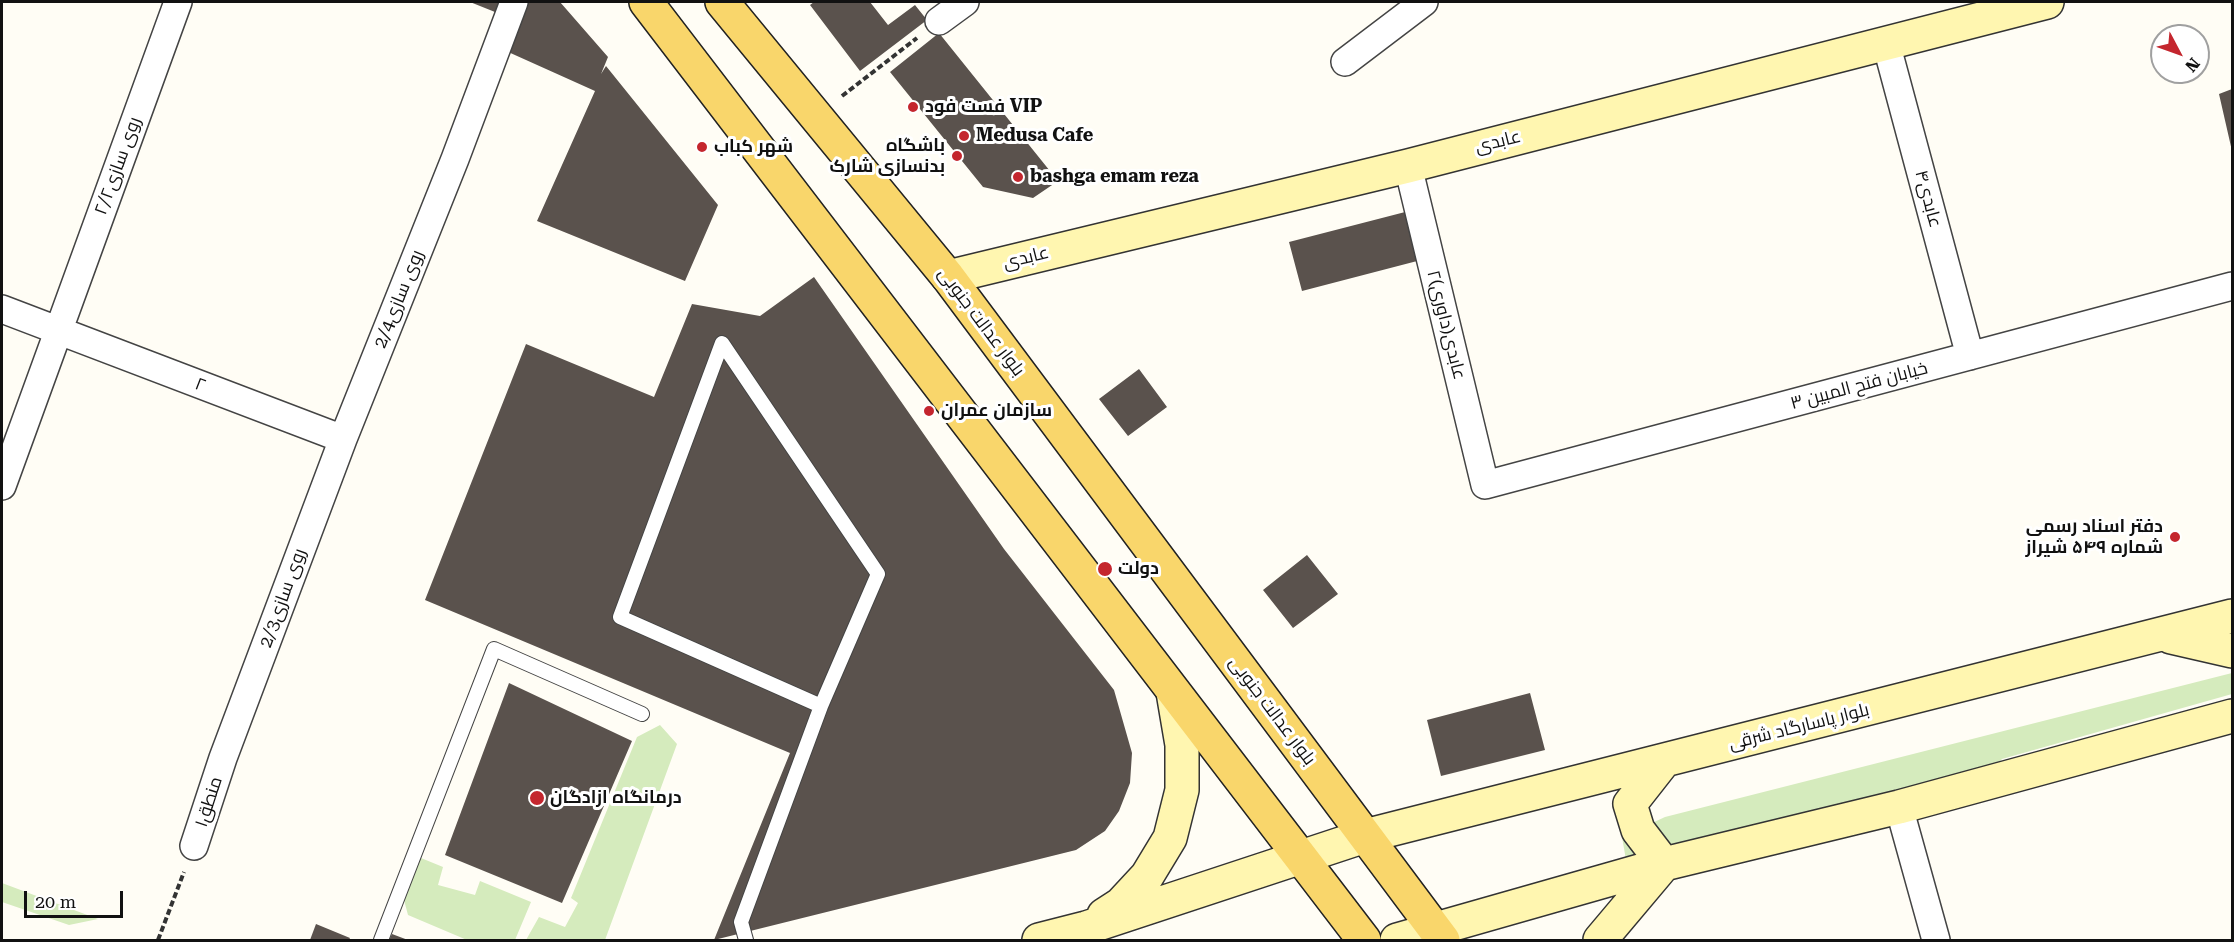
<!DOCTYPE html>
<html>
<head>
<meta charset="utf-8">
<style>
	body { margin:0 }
	#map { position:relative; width:2234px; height:942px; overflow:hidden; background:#fffdf5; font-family:"Roboto Serif",serif }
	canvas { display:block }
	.frame { position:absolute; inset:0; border:3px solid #111; pointer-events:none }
	.north { position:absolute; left:2150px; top:24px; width:60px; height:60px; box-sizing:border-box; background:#fff; border:2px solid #a0a0a0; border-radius:50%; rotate:131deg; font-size:16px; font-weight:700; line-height:24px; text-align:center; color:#111 }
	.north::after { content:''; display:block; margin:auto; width:21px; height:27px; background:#c4262e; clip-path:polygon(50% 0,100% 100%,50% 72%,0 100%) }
	.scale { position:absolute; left:24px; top:891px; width:99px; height:27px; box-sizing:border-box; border:3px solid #111; border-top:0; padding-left:8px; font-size:18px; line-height:21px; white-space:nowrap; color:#111; -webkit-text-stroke:4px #fff; paint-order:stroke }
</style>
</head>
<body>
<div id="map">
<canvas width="2234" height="942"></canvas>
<div class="frame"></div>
<div class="north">N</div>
<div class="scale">20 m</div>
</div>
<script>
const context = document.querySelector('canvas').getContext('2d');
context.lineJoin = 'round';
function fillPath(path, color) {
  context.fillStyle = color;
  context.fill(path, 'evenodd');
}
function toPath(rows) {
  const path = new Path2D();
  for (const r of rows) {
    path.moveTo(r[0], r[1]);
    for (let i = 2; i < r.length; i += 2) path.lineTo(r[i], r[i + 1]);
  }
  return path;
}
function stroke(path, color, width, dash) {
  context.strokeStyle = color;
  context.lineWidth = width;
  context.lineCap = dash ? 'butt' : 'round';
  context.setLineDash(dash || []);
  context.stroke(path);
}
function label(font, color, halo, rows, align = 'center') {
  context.font = font + ' "Roboto Serif",Cairo,serif';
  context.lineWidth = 6;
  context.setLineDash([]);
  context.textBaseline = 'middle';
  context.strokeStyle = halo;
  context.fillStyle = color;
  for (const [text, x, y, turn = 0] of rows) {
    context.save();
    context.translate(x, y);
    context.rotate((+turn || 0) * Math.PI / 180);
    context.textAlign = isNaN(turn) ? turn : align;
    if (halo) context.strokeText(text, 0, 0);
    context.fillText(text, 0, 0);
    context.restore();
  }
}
fillPath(toPath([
	[2232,673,2232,694,2002,759,1992,769,1626,860,1622,837,1665,817],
	[660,725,677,744,605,940,526,940,539,917,565,927,578,903,571,898,637,737],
	[421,858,443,867,438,885,475,895,480,881,531,902,515,940,467,940,408,915,404,900,414,866],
	[2,883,98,919,69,925,2,902]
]), '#d5ebbd');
fillPath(toPath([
	[470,2,500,2,495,12],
	[525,2,560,2,608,57,601,74,606,66,718,205,685,281,537,221,595,91,506,51],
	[814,2,870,2,888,25,915,5,927,20,860,71,810,5],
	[939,33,1058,181,1033,198,983,187,890,72],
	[2232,89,2232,151,2219,94],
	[1409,211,1421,260,1302,291,1289,242],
	[814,277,1004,549,1114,690,1132,753,1130,783,1119,811,1105,831,1076,850,714,940,790,753,425,600,526,344,654,397,692,304,760,316],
	[1139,369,1167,407,1128,436,1099,399],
	[1307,555,1338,594,1293,628,1263,590],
	[509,683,632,741,562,903,445,855],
	[1530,693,1545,750,1441,776,1427,720],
	[316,924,350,938,349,940,310,940],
	[392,934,408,940,389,940]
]), '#5a524d');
const lane = toPath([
	[381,940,494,649,642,714],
	[746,940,741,922,821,706,878,574,722,343,620,617,821,706]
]);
const street = toPath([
	[939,21,965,2],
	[1886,43,1970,356],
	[1345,62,1424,2],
	[1408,166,1485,485,2232,286],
	[2,309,343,439],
	[2,486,178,2],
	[1899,807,1936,940],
	[194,846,223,758,343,439,455,159,514,2]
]);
const secondary = toPath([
	[948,277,1408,166,2047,2],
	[2171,637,2232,651],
	[1663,762,1630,804,1638,830,1664,864],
	[1104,915,1121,904,1147,876,1170,838,1182,790,1182,745,1173,692],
	[1039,940,1086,928,1365,836,2232,616],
	[1397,940,1664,864,1899,807,2232,716],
	[1600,940,1664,864]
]);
const primary = toPath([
	[646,2,1364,940],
	[722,2,948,277,1443,940]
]);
stroke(lane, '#444', 16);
stroke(street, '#444', 30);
stroke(secondary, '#333', 36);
stroke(primary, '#222', 36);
stroke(toPath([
	[842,96,917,38],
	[158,940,184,872]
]), '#333', 4, [6, 3]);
stroke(lane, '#fff', 14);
stroke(street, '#fff', 27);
stroke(secondary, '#fff6b0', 33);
stroke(primary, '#f9d66b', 33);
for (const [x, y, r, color] of [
	[913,107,6,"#c4262e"],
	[964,136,6,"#c4262e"],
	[702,147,6,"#c4262e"],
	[957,156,6,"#c4262e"],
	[1018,177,6,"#c4262e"],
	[929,411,6,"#c4262e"],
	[2175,537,6,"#c4262e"],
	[1105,569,8,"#c4262e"],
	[537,798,8,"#c4262e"]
]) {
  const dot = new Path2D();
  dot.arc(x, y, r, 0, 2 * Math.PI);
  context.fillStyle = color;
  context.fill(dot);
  stroke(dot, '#fff', 2);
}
label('bold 18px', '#111', '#fff', [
	["فست فود VIP",925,107],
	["Medusa Cafe",976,136],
	["باشگاه",945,146,"right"],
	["بدنسازی شارک",945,167,"right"],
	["شهر کباب",714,147],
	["bashga emam reza",1030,177],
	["سازمان عمران",941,411],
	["دفتر اسناد رسمی",2163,527,"right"],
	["شماره ۵۴۹ شیراز",2163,548,"right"],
	["دولت",1118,569],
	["درمانگاه ازادگان",550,798]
], 'left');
label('18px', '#111', '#fff', [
	["عابدی",1498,142,-14],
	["روی سازی۲/۲",118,166,-70],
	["عابدی۴",1928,199,75],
	["عابدی",1026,258,-14],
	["روی سازی2/4",399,299,-68],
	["بلوار عدالت جنوبی",981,322,53],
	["۲عابدی(داوری)",1446,325,76],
	["۲",200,385,21],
	["خیابان فتح المبین ۳",1859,386,-15],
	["روی سازی2/3",283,598,-70],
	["بلوار عدالت جنوبی",1272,711,53],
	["بلوار پاسارگاد شرقی",1799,727,-14],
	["منطق۱",209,802,-72]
]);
</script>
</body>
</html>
